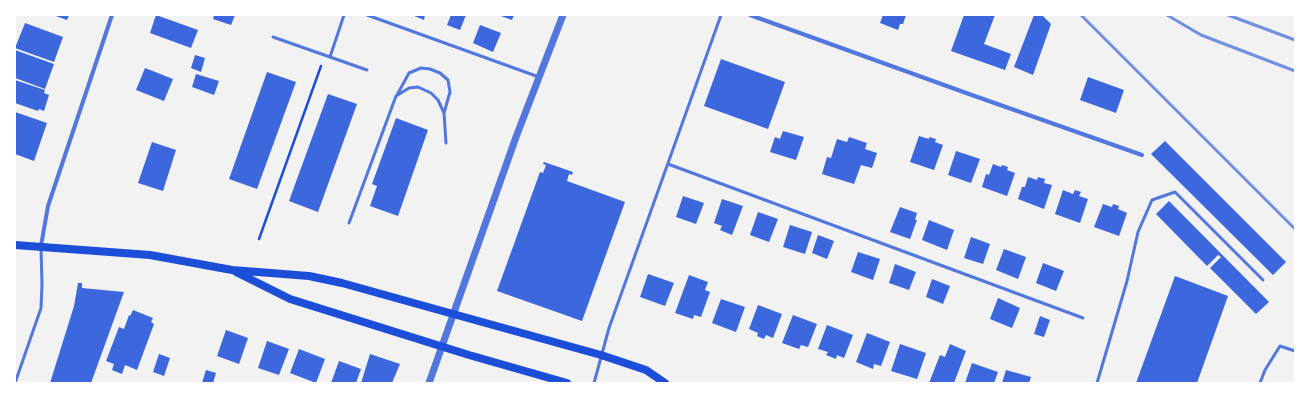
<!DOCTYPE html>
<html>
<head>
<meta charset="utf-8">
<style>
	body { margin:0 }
	#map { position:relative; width:1310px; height:398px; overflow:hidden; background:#f2f2f2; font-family:"Exo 2",sans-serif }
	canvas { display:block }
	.frame { position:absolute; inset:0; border:16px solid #fff; pointer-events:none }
</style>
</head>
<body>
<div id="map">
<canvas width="1310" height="398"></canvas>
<div class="frame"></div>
</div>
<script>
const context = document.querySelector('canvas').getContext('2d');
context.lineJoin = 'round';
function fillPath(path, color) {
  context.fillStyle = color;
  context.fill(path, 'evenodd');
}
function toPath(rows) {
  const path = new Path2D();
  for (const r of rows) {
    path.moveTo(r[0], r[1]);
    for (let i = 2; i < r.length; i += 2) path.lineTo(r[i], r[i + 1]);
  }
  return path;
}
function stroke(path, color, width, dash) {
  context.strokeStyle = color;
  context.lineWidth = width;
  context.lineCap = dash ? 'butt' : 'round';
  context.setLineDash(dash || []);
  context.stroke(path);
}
fillPath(toPath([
	[53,15,69,15,67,20],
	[156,15,198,30,191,48,150,33],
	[214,15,235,15,231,25,213,19],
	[412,15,425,15,424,20],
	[451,15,466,15,460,30,447,25],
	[498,15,514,15,512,20],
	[883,15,906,15,903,24,900,24,898,30,880,23],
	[964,15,995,15,984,44,1011,54,1005,70,951,51],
	[1034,15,1042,15,1051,24,1033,75,1014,67],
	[25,23,63,37,54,62,15,48],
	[480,25,501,33,493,52,473,43],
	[15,50,54,64,45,89,15,78],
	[195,55,205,58,201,72,191,68],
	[721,59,785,82,768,129,704,106],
	[145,68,173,79,164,101,136,90],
	[267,72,296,82,257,189,229,179],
	[196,74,219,81,214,95,192,87],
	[1088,77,1124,90,1116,113,1080,100],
	[15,80,45,90,44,93,49,95,44,111,39,109,38,111,15,103],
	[328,94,357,104,318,212,289,201],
	[15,112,47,123,34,161,15,154],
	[396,118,428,130,398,216,370,206,377,186,372,184],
	[783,131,804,137,796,160,770,152,775,137,780,139],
	[919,136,929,139,929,137,936,139,935,142,943,145,934,170,910,162],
	[849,137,867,143,865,149,877,153,872,168,861,165,854,184,822,174,827,157,831,158,837,139,847,142],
	[1165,141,1286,262,1273,275,1151,154],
	[152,142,176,150,163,191,138,183],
	[956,151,980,159,971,183,948,175],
	[544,162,573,172,572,175,569,174,567,181,625,202,582,321,497,291,540,172,543,173,546,165,543,164],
	[993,164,1001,167,1002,165,1008,167,1007,170,1015,173,1007,196,982,187,986,174,989,175],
	[1028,177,1037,180,1038,177,1045,179,1044,183,1052,185,1044,209,1018,199,1022,187,1025,187],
	[1063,190,1073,194,1075,190,1081,192,1079,196,1088,199,1080,223,1055,214],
	[683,196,704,203,696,224,676,217],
	[722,199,743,206,732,235,720,230,722,226,714,223],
	[1169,201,1269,302,1256,314,1210,268,1221,257,1218,255,1207,266,1156,214],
	[1103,204,1112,207,1113,204,1119,206,1118,209,1127,213,1119,236,1094,227],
	[900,207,917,213,915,220,917,220,910,239,890,232],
	[758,212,778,219,769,242,750,235],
	[929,220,954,230,947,250,922,240],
	[790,225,812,232,805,254,783,247],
	[818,235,834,241,827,259,812,253],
	[971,237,990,244,983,264,964,258],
	[1004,249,1026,257,1018,279,996,270],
	[858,252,880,259,873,280,851,272],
	[1043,263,1064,271,1056,291,1036,283],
	[895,264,916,272,909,290,889,283],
	[648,274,674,283,665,306,640,297],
	[689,275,708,282,705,290,710,292,701,317,694,315,693,319,675,313],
	[1175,276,1228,296,1197,383,1136,383],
	[932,279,950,286,943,304,926,297],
	[78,283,82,283,82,288,124,292,91,383,50,383,74,306],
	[998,298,1020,308,1012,328,990,319],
	[721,299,745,307,736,332,712,323],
	[758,305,782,314,773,338,766,335,764,339,757,336,758,333,749,329],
	[133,310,153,318,151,322,154,324,137,370,125,365,122,374,112,370,114,364,106,361,119,327,124,329,129,315,130,316],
	[793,315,817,324,808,347,801,345,799,349,782,343],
	[1040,316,1050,320,1044,337,1034,334],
	[827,325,853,335,844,358,837,355,836,359,826,355,828,352,818,349],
	[226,330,248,338,239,364,217,356],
	[867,333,890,342,881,366,874,364,873,369,856,362],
	[267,341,289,349,279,375,258,368],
	[900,344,926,353,917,379,891,371],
	[950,344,966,351,954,383,929,383,940,355,945,357],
	[299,349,325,359,316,383,290,373],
	[159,354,170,358,164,376,153,372],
	[370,354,400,364,392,383,361,383],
	[339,361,361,369,356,383,331,383],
	[972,363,998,372,994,383,965,383],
	[206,370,216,373,213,383,202,383],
	[1006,370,1031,377,1029,383,1002,383]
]), '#3d67dc');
stroke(toPath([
	[259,239,321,66]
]), '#1d4ed8', 2.5);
stroke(toPath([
	[367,15,539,77],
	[273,37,367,70],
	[330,57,344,15],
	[397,95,409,73,421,68,430,69,440,73,448,80,450,92,444,113],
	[668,164,1083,318],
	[349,223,396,96,409,88,418,87,431,93,438,100,444,113,446,143],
	[15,383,41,308,42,284,41,248],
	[594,383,609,328,721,15],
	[1097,383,1127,281,1138,232,1152,200,1175,192,1263,280],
	[1260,383,1265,370,1280,346,1295,351]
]), '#5277de', 3);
stroke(toPath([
	[750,15,969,94,1142,155],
	[41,246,48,206,112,15]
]), '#5277de', 4);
stroke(toPath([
	[429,383,516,137,563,15]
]), '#5277de', 7);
stroke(toPath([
	[15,245,150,255,232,270,309,276,342,283,428,307,601,355,646,370,665,383],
	[236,272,290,299,469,355,567,383]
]), '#1d4ed8', 8);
stroke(toPath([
	[1081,15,1295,229],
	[1167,15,1201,35,1295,71],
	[1228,15,1295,40]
]), '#7290e2', 3);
</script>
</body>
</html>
